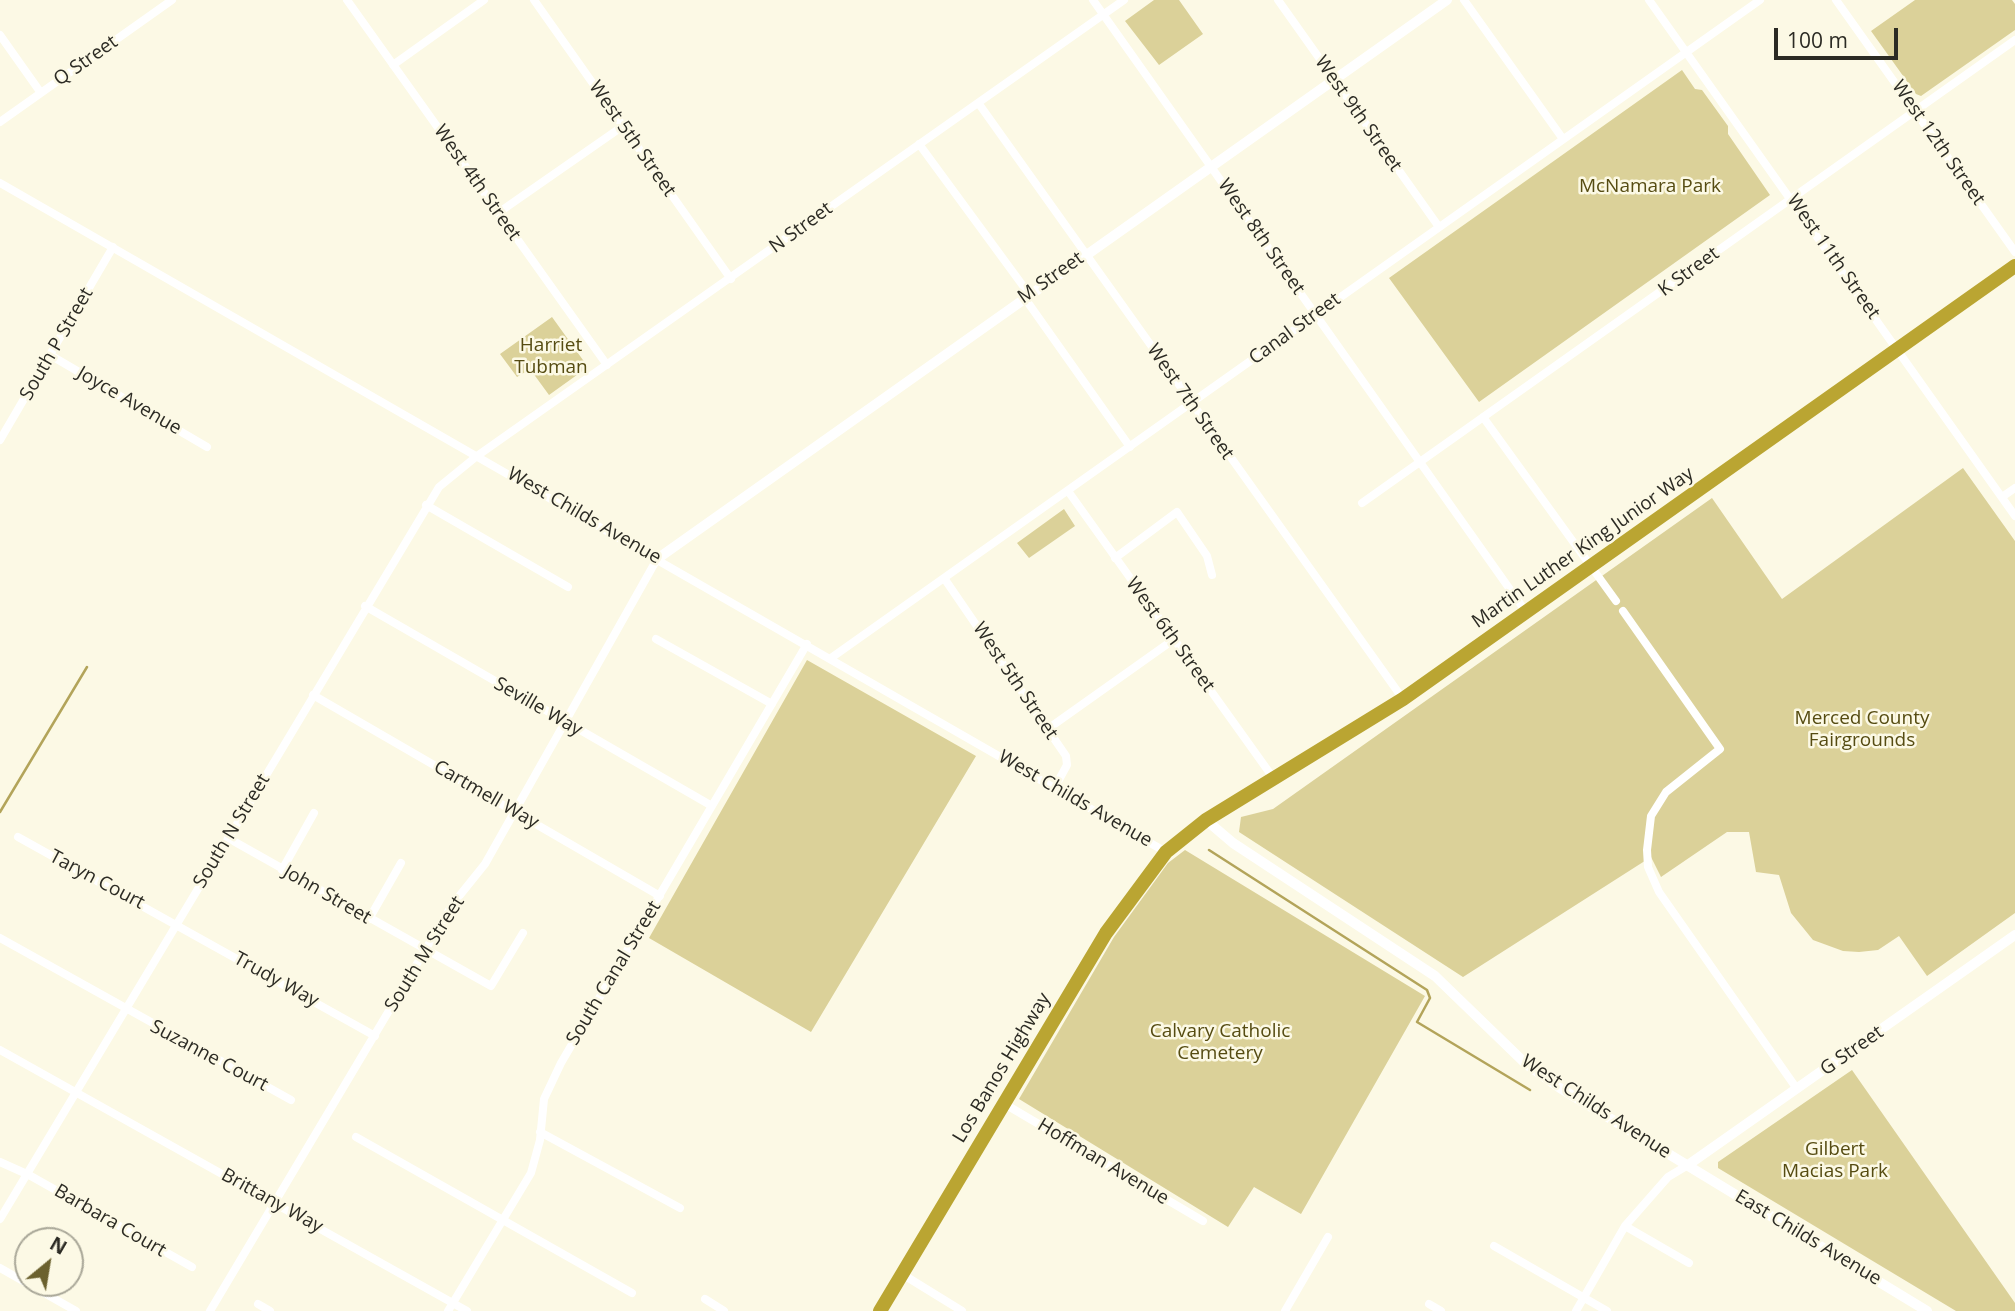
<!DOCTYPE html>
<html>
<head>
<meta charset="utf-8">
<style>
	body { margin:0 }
	#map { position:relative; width:2015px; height:1311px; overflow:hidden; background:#fcf9e5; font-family:"Open Sans",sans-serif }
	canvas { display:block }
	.north { position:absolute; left:14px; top:1227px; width:70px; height:70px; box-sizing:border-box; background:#fcf9e5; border:2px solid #a9a798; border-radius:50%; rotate:30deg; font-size:19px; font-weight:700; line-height:28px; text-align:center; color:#2c2b24 }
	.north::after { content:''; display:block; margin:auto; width:24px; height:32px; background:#6b612e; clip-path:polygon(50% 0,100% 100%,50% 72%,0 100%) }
	.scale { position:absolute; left:1774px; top:28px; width:124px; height:32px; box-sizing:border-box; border:4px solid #2c2b24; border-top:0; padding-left:9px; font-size:21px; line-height:24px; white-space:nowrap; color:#2c2b24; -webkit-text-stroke:5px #fcf9e5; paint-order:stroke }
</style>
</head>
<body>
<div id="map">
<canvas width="2015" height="1311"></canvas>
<div class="north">N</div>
<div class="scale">100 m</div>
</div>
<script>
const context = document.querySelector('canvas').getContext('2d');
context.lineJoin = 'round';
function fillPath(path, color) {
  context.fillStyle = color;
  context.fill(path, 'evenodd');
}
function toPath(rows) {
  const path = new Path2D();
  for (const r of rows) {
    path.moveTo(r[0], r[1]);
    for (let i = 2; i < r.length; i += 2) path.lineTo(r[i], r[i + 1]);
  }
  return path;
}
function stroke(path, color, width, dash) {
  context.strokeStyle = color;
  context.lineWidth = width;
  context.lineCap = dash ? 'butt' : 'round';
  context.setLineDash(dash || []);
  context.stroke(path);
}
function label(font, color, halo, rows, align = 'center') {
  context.font = font + ' "Open Sans",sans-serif';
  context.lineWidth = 5;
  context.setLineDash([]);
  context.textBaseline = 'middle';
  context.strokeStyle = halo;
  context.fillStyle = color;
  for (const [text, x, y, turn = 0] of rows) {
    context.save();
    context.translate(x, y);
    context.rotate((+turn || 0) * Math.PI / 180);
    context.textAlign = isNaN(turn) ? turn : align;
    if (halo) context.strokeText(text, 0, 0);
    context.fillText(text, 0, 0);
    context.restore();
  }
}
fillPath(toPath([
	[1154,0,1179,0,1203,34,1159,65,1125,21],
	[1915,0,2012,0,2015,4,2015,30,1921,96,1916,94,1871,31],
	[1682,70,1695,89,1702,90,1728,126,1728,134,1770,195,1479,402,1389,278],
	[552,317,588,367,549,395,530,369,517,377,500,354],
	[1963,468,2015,541,2015,913,1927,976,1899,936,1878,950,1859,952,1843,951,1813,940,1791,913,1779,875,1756,872,1749,832,1727,832,1661,877,1651,857,1463,977,1239,832,1241,817,1273,809,1712,498,1782,599],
	[1064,509,1075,526,1029,558,1017,543],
	[807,660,976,756,811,1032,649,938],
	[1185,850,1425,996,1301,1214,1254,1187,1228,1227,1019,1099,1114,937,1168,863],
	[1852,1070,2015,1303,2015,1311,1956,1311,1718,1168,1718,1162]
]), '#dbd199');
stroke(toPath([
	[0,812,87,667],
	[1209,850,1427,990,1430,998,1417,1022,1530,1090]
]), '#b3a45a', 2.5);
stroke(toPath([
	[347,0,607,365],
	[534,0,731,279],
	[1093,0,1526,612],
	[1278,0,1439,227],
	[1464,0,1563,139],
	[1649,0,2015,516],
	[1836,0,2015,252],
	[0,35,41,93],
	[393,65,484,0],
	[979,104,1403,699],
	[0,122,172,0],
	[919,144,1029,294],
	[0,183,1166,852],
	[498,213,623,126],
	[1024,297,1130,447],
	[50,355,207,447],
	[1483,417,1616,601],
	[0,440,113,247],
	[1068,491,1274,779],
	[2002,497,2015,488],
	[1362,503,2015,40],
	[426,505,568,587],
	[1115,558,1177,512,1207,556,1212,575],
	[944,578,1066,756,1067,765,1055,787],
	[365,606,712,806],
	[1623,611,1720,749,1666,792,1651,816,1647,850,1648,867,1659,892,1797,1089],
	[656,639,772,704],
	[831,658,1760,0],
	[313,695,660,896],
	[1049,728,1173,640],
	[18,837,375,1036],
	[228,838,491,986,523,933],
	[282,870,314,813],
	[369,919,401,863],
	[0,938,291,1100],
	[0,1050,467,1311],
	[1003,1103,1203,1221],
	[540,1132,680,1208],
	[356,1137,632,1293],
	[0,1162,29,1175,192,1267],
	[0,1219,439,487,477,456,1124,0],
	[1625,1226,1689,1263],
	[1494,1246,1607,1311],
	[0,1268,76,1311],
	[902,1274,962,1311],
	[705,1299,724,1311],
	[258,1304,270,1311],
	[1429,1304,1441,1311],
	[210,1311,452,905,485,864,657,559],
	[448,1311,531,1173,540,1140,544,1099,561,1063,807,644],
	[1285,1311,1328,1237],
	[1576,1311,1625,1226,1668,1177,1688,1165]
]), '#fff', 8);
stroke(toPath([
	[657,559,1447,0],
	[1206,820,1233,843,1435,976,1526,1064,1560,1088,1927,1311],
	[1688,1165,2015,935]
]), '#fff', 10);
stroke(toPath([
	[880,1311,1106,933,1166,852,1206,820,1403,699,2015,266]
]), '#baa532', 14);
label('19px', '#2c2b24', '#fcf9e5', [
	["Q Street",86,61,-35],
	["West 9th Street",1358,114,55],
	["West 5th Street",632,139,55],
	["West 12th Street",1938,143,55],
	["West 4th Street",477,183,55],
	["N Street",801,228,-36],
	["West 8th Street",1261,237,55],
	["West 11th Street",1833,257,55],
	["K Street",1689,272,-36],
	["M Street",1051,278,-35],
	["Canal Street",1295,329,-36],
	["South P Street",57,344,-60],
	["Joyce Avenue",129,401,30],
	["West 7th Street",1190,402,55],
	["West Childs Avenue",584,516,30],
	["Martin Luther King Junior Way",1583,548,-35],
	["West 6th Street",1170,635,54],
	["West 5th Street",1015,681,56],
	["Seville Way",538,707,30],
	["Cartmell Way",486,795,30],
	["West Childs Avenue",1075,799,30],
	["South N Street",232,831,-59],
	["Taryn Court",97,880,28],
	["John Street",327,895,30],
	["South M Street",425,954,-58],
	["South Canal Street",614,973,-59],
	["Trudy Way",276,980,29],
	["G Street",1852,1051,-35],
	["Suzanne Court",209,1056,28],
	["Los Banos Highway",1002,1068,-59],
	["West Childs Avenue",1596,1107,33],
	["Hoffman Avenue",1103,1162,31],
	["Brittany Way",272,1201,29],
	["Barbara Court",110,1221,30],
	["East Childs Avenue",1808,1238,31]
]);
label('19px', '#564c12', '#fcf9e5', [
	["McNamara Park",1650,187],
	["Harriet",551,346],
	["Tubman",551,368],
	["Merced County",1862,719],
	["Fairgrounds",1862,741],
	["Calvary Catholic",1220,1032],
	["Cemetery",1220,1054],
	["Gilbert",1835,1150],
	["Macias Park",1835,1172]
]);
</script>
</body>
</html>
